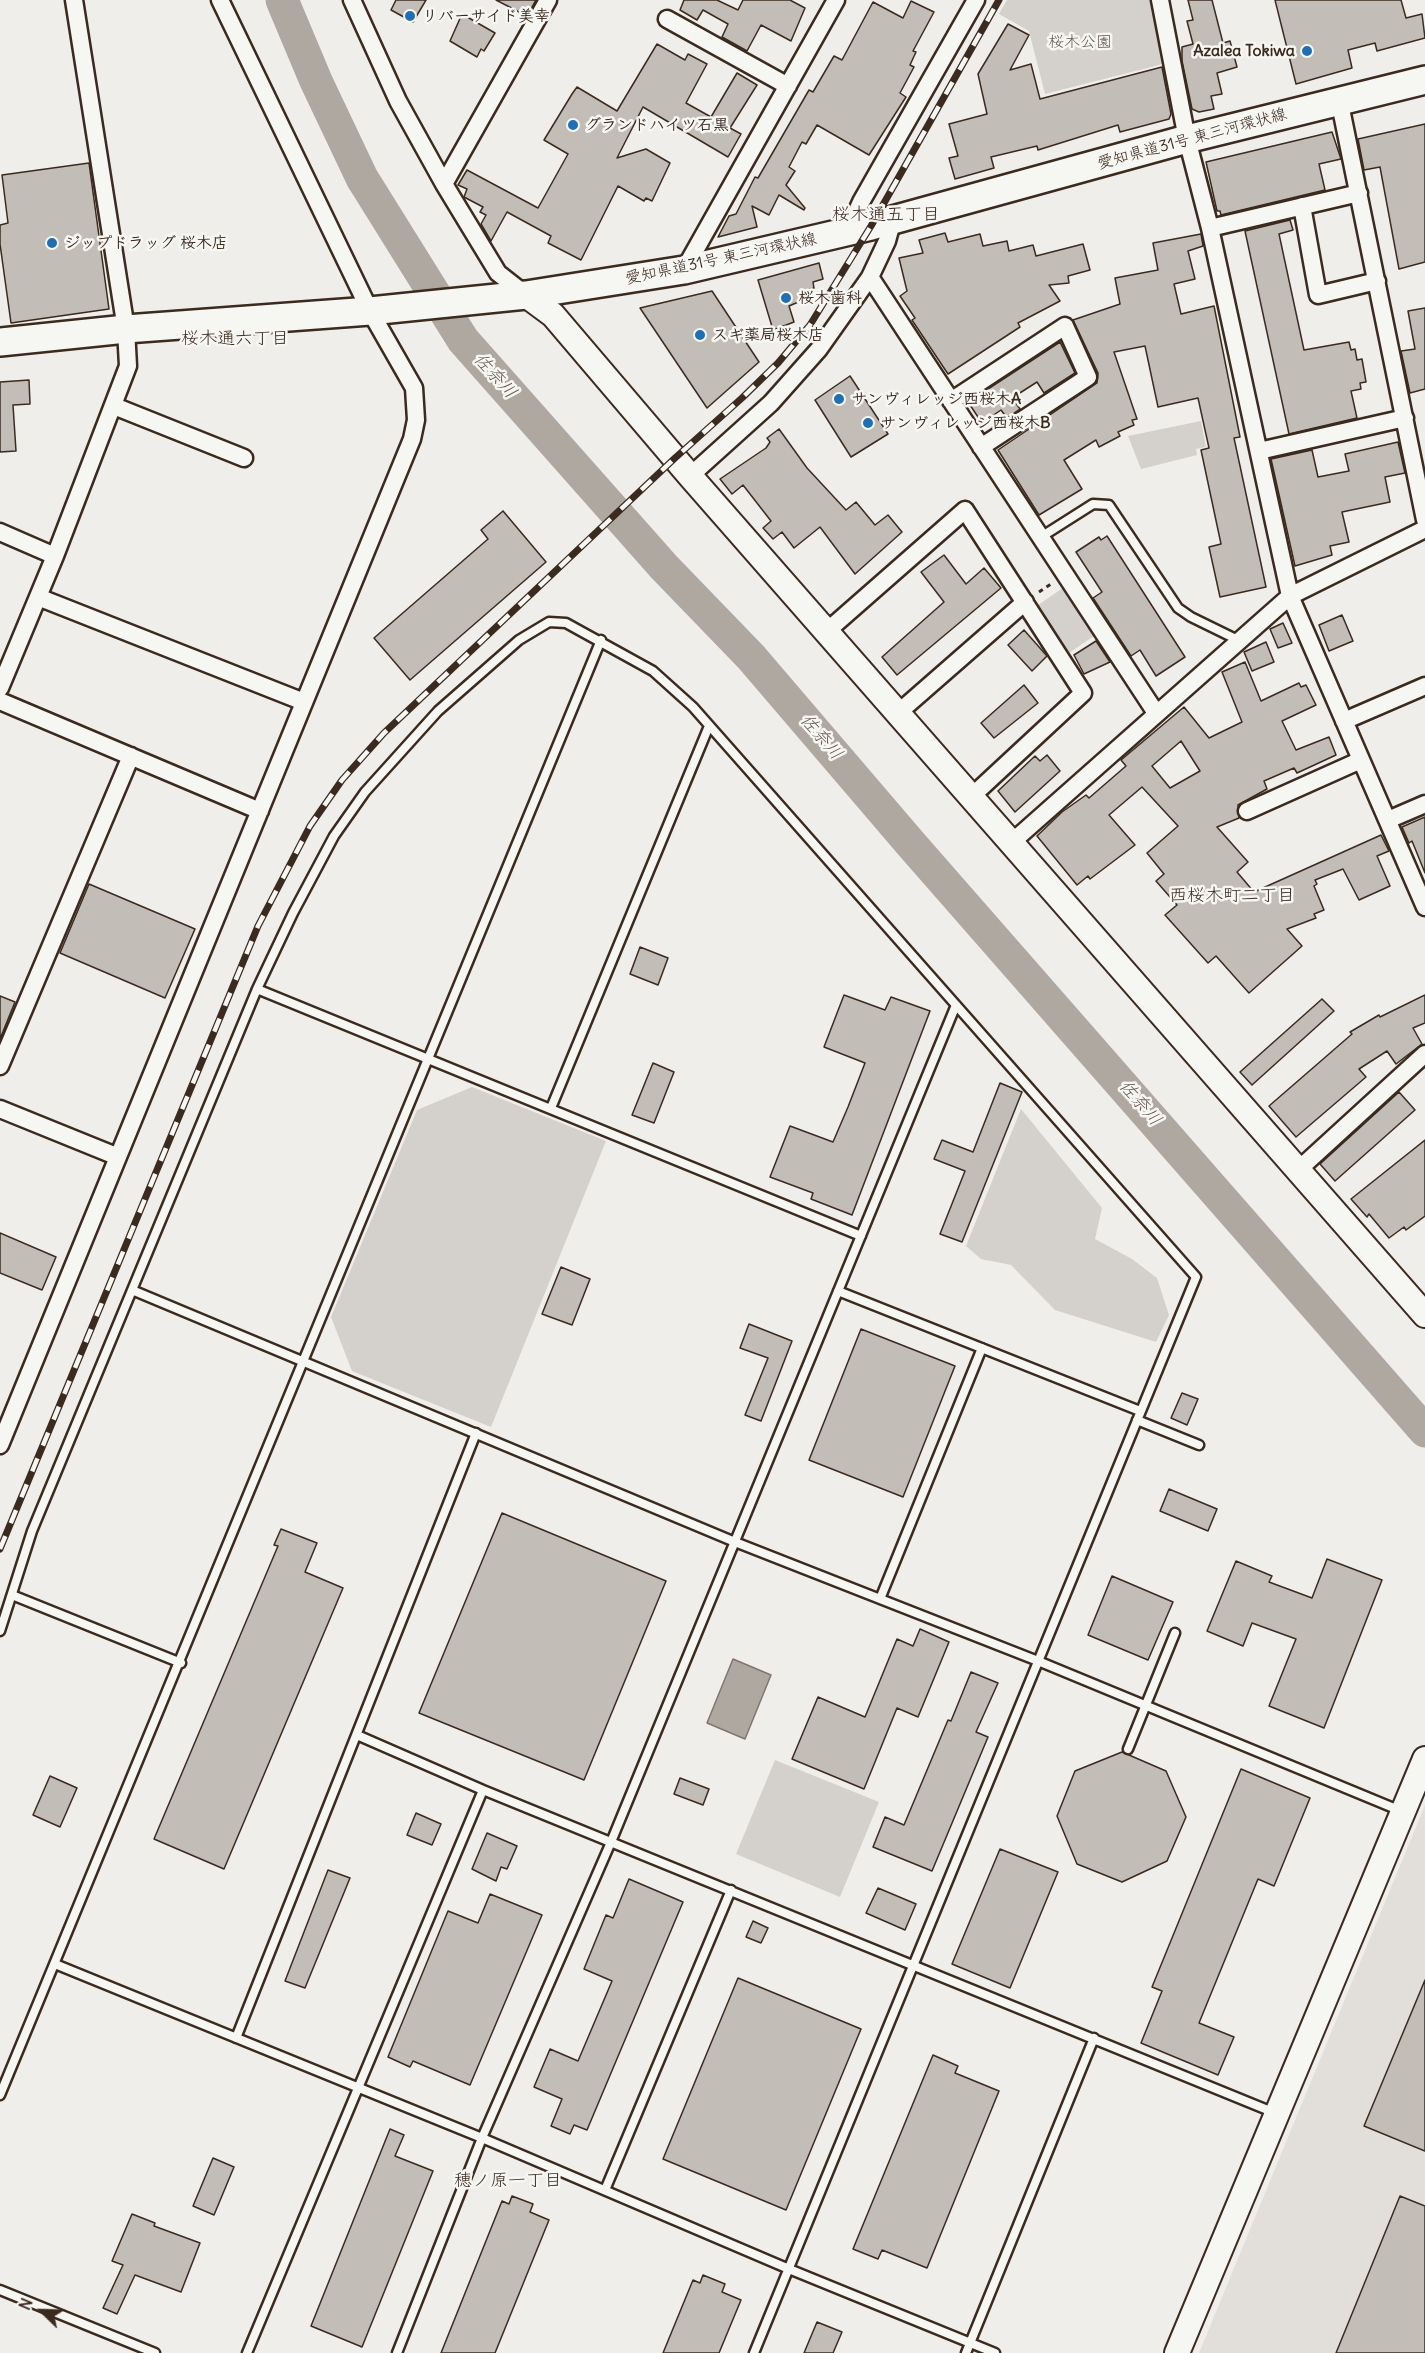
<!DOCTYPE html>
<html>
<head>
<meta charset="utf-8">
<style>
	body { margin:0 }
	#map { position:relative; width:1425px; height:2353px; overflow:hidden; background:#efeeea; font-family:Delius,sans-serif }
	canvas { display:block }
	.north { position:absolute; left:12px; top:2281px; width:60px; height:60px; -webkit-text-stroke:4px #f6f6f2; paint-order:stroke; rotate:293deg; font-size:16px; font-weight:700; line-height:24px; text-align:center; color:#3b2a1e }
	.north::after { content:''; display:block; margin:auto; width:21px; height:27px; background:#3b2a1e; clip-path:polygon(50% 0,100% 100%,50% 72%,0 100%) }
</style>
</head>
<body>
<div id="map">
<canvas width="1425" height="2353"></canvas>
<div class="north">N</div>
</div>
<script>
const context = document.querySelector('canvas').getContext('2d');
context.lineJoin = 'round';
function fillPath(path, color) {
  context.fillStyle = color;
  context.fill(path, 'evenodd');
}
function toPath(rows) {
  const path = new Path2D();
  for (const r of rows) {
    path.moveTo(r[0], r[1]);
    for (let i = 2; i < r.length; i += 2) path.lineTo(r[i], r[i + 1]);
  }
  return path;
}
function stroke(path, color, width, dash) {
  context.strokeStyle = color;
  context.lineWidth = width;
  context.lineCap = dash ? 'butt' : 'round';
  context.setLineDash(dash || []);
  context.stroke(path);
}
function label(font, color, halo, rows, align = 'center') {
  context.font = font + ' Delius,"Klee One",sans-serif';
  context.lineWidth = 5;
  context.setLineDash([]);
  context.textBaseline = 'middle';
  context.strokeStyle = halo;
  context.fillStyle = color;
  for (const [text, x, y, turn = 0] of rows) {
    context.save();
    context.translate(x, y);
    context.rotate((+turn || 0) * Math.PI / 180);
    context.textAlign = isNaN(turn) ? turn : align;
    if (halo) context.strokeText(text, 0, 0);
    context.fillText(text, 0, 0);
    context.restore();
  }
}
fillPath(toPath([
	[1425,1805,1425,2353,1199,2353]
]), '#e2dfdb');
fillPath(toPath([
	[1007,0,1150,0,1163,64,1045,94,1029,31,999,14],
	[1201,421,1206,447,1196,449,1197,455,1141,469,1128,436],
	[1063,588,1094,636,1069,653,1038,605],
	[472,1087,606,1141,491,1427,352,1371,331,1317,417,1110],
	[1021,1109,1102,1208,1095,1239,1132,1259,1157,1278,1169,1315,1156,1342,1055,1310,1011,1265,981,1259,966,1246],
	[775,1760,879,1802,840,1897,736,1854]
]), '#d4d1cc');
const water = toPath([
	[733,1659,771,1675,745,1739,707,1723,733,1659]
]);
fillPath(water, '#afa8a1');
stroke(water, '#81766d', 1.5);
stroke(toPath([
	[282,0,316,81,362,178,463,340,664,567,751,657,911,844,1425,1431]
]), '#afa8a1', 33);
const building = toPath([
	[396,0,426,0,413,22,391,10,396,0],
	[496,0,536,0,527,16,496,0],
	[684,0,717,0,738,10,743,0,790,0,805,8,791,41,761,25,747,51,722,37,728,24,703,10,697,20,680,10,684,0],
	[1188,0,1212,0,1223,43,1230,41,1237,67,1217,73,1222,94,1211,96,1214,109,1199,112,1192,109,1182,61,1182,47,1193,44,1187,21,1193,20,1188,0],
	[1275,0,1401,0,1406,18,1422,14,1425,38,1377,51,1375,43,1348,50,1352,68,1296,84,1275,0],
	[911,1,934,12,913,51,916,52,910,65,914,67,900,93,906,97,869,155,817,125,806,144,802,142,789,167,795,171,786,185,805,208,804,210,779,195,769,215,752,206,757,227,718,237,729,216,736,214,755,177,758,178,809,90,813,92,834,56,842,60,873,2,903,18,911,1],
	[462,14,495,33,484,51,481,49,477,57,450,41,462,14],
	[1008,24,1029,35,1010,70,1031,64,1040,99,1162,67,1171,114,1169,119,1120,132,1118,125,1038,150,1037,146,991,157,994,168,955,179,949,158,958,156,949,124,987,114,978,74,1008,24],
	[657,44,685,60,688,54,707,64,686,103,711,117,737,73,757,85,730,128,741,134,728,157,643,107,617,158,646,149,670,163,652,201,646,198,644,201,618,186,581,260,548,243,551,236,507,212,491,241,481,224,486,215,480,212,483,207,464,197,467,189,458,185,467,170,538,208,568,154,544,140,572,94,577,87,617,111,657,44],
	[1425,124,1425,262,1399,269,1380,167,1364,170,1358,139,1425,124],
	[1332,132,1341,159,1319,164,1325,190,1221,215,1220,211,1217,211,1206,162,1332,132],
	[89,163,109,309,11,323,0,244,0,225,8,223,2,175,89,163],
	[1290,220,1293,230,1279,234,1304,350,1349,342,1351,350,1355,349,1357,360,1362,359,1366,382,1360,383,1361,389,1351,391,1357,418,1289,434,1245,231,1290,220],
	[945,233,948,242,980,234,983,246,1007,241,1009,251,1033,245,1036,256,1083,244,1090,270,1068,276,1069,283,1049,285,1060,301,1018,323,1020,327,948,374,912,320,915,318,900,296,907,291,899,258,923,253,919,240,945,233],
	[1201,234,1203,246,1188,251,1195,279,1174,284,1181,314,1214,306,1240,437,1234,438,1266,587,1220,597,1209,547,1221,544,1201,450,1209,448,1198,398,1158,407,1145,346,1114,352,1137,419,1132,420,1134,425,1118,432,1120,436,1099,447,1096,440,1064,460,1082,489,1039,515,998,450,1097,383,1098,373,1073,320,1120,304,1115,278,1158,270,1153,243,1201,234],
	[819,263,823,279,813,282,814,288,808,290,810,297,789,306,794,322,773,330,758,280,819,263],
	[712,291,759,362,707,408,640,308,712,291],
	[1425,308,1425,389,1410,393,1401,351,1415,349,1408,311,1425,308],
	[1060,342,1075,373,1044,393,1037,382,1012,398,1020,409,1007,418,1001,410,982,423,968,402,1060,342],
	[850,376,888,434,851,457,815,400,850,376],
	[29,380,30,404,13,405,16,451,0,452,0,382,29,380],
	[779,429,807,468,846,510,856,502,875,525,888,515,902,532,855,574,820,527,794,548,782,532,773,539,763,528,771,521,743,485,732,494,720,479,766,448,770,442,767,438,779,429],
	[1398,442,1405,473,1385,477,1390,502,1342,512,1349,542,1330,546,1332,555,1295,566,1271,459,1312,450,1318,477,1349,471,1345,454,1398,442],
	[503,511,546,562,410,680,374,638,488,539,481,530,503,511],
	[1107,536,1185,657,1156,676,1140,650,1131,656,1093,598,1102,592,1076,552,1099,537,1101,540,1107,536],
	[944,555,966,584,984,568,1001,588,897,675,882,657,944,602,921,572,944,555],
	[1342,615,1353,641,1329,651,1319,625,1342,615],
	[1283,623,1292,643,1278,648,1270,629,1283,623],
	[1024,630,1047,656,1032,671,1008,645,1024,630],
	[1096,641,1110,662,1084,674,1074,655,1096,641],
	[1266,642,1274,662,1252,671,1244,652,1266,642],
	[1245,662,1261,701,1299,683,1301,687,1306,685,1316,705,1282,721,1296,750,1329,737,1336,755,1297,773,1294,768,1264,781,1267,789,1238,805,1239,818,1217,827,1248,862,1237,872,1254,892,1381,835,1389,851,1377,856,1390,886,1359,900,1343,869,1315,880,1317,884,1314,886,1324,910,1314,914,1316,918,1287,929,1302,946,1249,993,1216,956,1208,963,1165,915,1177,905,1156,881,1164,874,1147,853,1178,826,1142,787,1109,815,1135,845,1090,879,1088,876,1077,885,1037,836,1062,812,1086,795,1089,798,1126,766,1121,760,1184,707,1209,738,1242,722,1222,672,1245,662],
	[1181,741,1200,771,1170,788,1152,766,1181,741],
	[1024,685,1038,703,994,738,981,723,1024,685],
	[1047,755,1060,771,1015,812,998,791,1035,756,1040,761,1047,755],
	[1425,817,1425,873,1412,841,1409,843,1402,827,1425,817],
	[89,884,195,929,165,998,60,953,89,884],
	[640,947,668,958,658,985,630,974,640,947],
	[844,995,885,1010,891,997,930,1011,852,1215,811,1199,813,1193,770,1177,790,1126,833,1142,848,1107,865,1063,824,1047,844,995],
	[1425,995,1425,1023,1413,1028,1422,1044,1396,1064,1387,1051,1359,1069,1366,1077,1296,1137,1269,1106,1352,1034,1350,1032,1379,1015,1380,1017,1425,995],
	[0,996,15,1002,0,1039,0,996],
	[1322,999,1334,1011,1252,1085,1240,1072,1322,999],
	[653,1063,674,1072,654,1123,632,1115,653,1063],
	[1000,1083,1022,1092,962,1242,940,1234,965,1171,934,1159,942,1140,973,1152,1000,1083],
	[1399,1092,1415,1110,1335,1181,1320,1164,1399,1092],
	[1425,1140,1425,1216,1406,1230,1404,1227,1389,1238,1369,1214,1367,1217,1351,1199,1425,1140],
	[0,1233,56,1257,42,1290,0,1273,0,1233],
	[561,1267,590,1279,572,1325,542,1314,561,1267],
	[749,1324,792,1341,761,1421,745,1415,768,1358,740,1348,749,1324],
	[861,1329,955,1366,903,1497,809,1460,861,1329],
	[1182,1393,1198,1399,1187,1425,1171,1418,1182,1393],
	[1169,1489,1217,1509,1208,1531,1160,1511,1169,1489],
	[502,1513,666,1581,584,1780,419,1713,502,1513],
	[281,1529,317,1543,305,1572,343,1588,224,1869,154,1839,278,1546,274,1545,281,1529],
	[1327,1559,1382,1580,1324,1728,1269,1706,1296,1639,1252,1623,1243,1646,1207,1631,1236,1561,1272,1576,1269,1582,1312,1598,1327,1559],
	[1112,1576,1173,1602,1148,1660,1088,1635,1112,1576],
	[920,1629,949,1642,918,1717,897,1708,864,1789,792,1759,818,1697,865,1717,897,1639,913,1646,920,1629],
	[971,1672,998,1683,976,1732,988,1737,932,1871,873,1847,885,1817,904,1825,948,1720,951,1721,971,1672],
	[1122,1752,1166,1771,1186,1817,1167,1861,1122,1882,1077,1864,1057,1816,1075,1771,1122,1752],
	[1241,1769,1310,1798,1274,1886,1258,1879,1199,2023,1234,2037,1218,2075,1141,2043,1162,1991,1152,1987,1241,1769],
	[50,1776,77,1788,60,1827,33,1815,50,1776],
	[680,1778,709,1789,703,1805,674,1794,680,1778],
	[416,1813,441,1824,432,1845,407,1835,416,1813],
	[487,1833,517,1846,507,1869,501,1867,496,1881,472,1869,487,1833],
	[1000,1849,1058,1872,1010,1988,952,1964,1000,1849],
	[328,1870,350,1878,305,1988,285,1981,328,1870],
	[629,1879,683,1902,587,2130,574,2125,570,2134,551,2126,562,2099,534,2087,550,2049,578,2061,612,1981,584,1969,606,1915,613,1918,629,1879],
	[878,1888,916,1904,905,1930,866,1913,878,1888],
	[490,1894,542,1915,470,2085,413,2061,410,2067,388,2057,448,1911,478,1923,490,1894],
	[753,1921,768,1928,761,1943,746,1937,753,1921],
	[738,1978,861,2029,786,2210,663,2159,738,1978],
	[1425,1980,1425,2151,1364,2126,1425,1980],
	[933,2055,958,2066,955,2073,999,2091,927,2268,882,2250,878,2259,853,2249,933,2055],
	[390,2129,404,2135,395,2156,433,2171,362,2347,311,2326,390,2129],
	[213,2158,234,2167,214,2215,193,2206,213,2158],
	[512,2196,533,2204,530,2212,549,2220,495,2353,441,2353,502,2201,509,2204,512,2196],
	[1400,2196,1425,2206,1425,2353,1336,2353,1400,2196],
	[132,2214,155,2223,154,2226,200,2243,181,2292,135,2275,117,2314,103,2308,123,2265,112,2261,132,2214],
	[703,2275,725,2284,722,2292,741,2300,719,2353,663,2353,693,2280,700,2283,703,2275],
	[817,2322,842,2332,833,2353,804,2353,817,2322]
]);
fillPath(building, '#c2bdb7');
stroke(building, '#3b2a1e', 1.5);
const lane = toPath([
	[1041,537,1093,504,1109,505,1178,608,1191,617,1238,640],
	[257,989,861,1236],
	[551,1108,709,726],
	[132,1290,735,1542,1038,1661,1401,1811],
	[838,1291,1140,1411],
	[1137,1420,1199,1445],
	[12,1595,181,1663],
	[880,1599,982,1348],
	[0,1631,32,1531,257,989,293,913,334,836,365,792,438,711,519,640,549,622,566,623,653,671,693,707,1196,1277,754,2353],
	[357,1735,483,1790,1275,2113],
	[1128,1749,1175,1633],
	[55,1964,482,2138,789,2269,995,2353],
	[236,2038,476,1433],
	[0,2095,601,640],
	[605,2190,731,1890],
	[0,2290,155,2353],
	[247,2353,483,1790],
	[397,2353,482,2138,611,1842,956,1005],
	[966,2353,1094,2038]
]);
const street = toPath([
	[352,0,398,101,444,184,498,273,526,295],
	[1160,0,1187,139,1210,228,1290,596,1425,907],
	[667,19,788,86],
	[1339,99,1425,520],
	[444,184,548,0],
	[1302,206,1318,295,1377,281],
	[1210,228,1359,193],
	[848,231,861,202,976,0],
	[684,270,836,0],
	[870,277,1156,713],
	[951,401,1065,326,1088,377,981,447],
	[114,406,244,458],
	[1259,451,1405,418],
	[690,476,771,403,819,349,870,277,887,241,893,219],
	[0,532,55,556],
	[38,597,304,702],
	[826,632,965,510,1083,693,971,797],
	[0,688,55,556,128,366,126,329,74,0],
	[0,701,260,811],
	[898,713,1025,602],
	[1344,721,1425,686],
	[1247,811,1361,760],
	[1388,820,1425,804],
	[1011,843,1290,596,1425,529],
	[0,1066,131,756],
	[0,1109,116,1156],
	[1297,1171,1425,1054],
	[0,1445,412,439,416,420,414,388,370,311,220,0]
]);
const secondary = toPath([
	[526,295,553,315,690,476,1425,1315],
	[1177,2353,1425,1759]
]);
const primary = toPath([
	[0,342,126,329,370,311,526,295,684,270,871,226,1187,139,1425,80]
]);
stroke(lane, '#3b2a1e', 13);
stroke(street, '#3b2a1e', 21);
stroke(secondary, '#3b2a1e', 28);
stroke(primary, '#3b2a1e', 32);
stroke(toPath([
	[1039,592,1051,584]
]), '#3b2a1e', 3, [4.5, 4.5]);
stroke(lane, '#f6f6f2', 8);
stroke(street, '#f6f6f2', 16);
stroke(secondary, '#f6f6f2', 24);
stroke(primary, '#f6f6f2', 27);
const rail = toPath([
	[0,1549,258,926,310,826,342,780,384,733,675,458,742,398,778,363,810,325,871,226,999,0]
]);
stroke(rail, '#3b2a1e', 7);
stroke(rail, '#f6f6f2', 4.5, [14]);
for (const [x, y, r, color] of [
	[410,16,6,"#1f6fb2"],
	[1307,51,6,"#1f6fb2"],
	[573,125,6,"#1f6fb2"],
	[52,243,6,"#1f6fb2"],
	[786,298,6,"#1f6fb2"],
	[700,335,6,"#1f6fb2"],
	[839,399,6,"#1f6fb2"],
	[868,423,6,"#1f6fb2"]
]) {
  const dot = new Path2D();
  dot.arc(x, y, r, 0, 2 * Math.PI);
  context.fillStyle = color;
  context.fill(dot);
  stroke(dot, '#f6f6f2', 2);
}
label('bold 16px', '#3b2a1e', '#f6f6f2', [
	["リバーサイド美幸",422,16],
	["Azalea Tokiwa",1295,51,"right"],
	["グランドハイツ石黒",585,125],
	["ジップドラッグ 桜木店",64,243],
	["桜木歯科",798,298],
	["スギ薬局桜木店",712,335],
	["サンヴィレッジ西桜木A",851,399],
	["サンヴィレッジ西桜木B",880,423]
], 'left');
label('16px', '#61544a', '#f6f6f2', [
	["桜木公園",1080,42]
]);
label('16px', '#3b2a1e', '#f6f6f2', [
	["愛知県道31号 東三河環状線",1192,139,-15],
	["愛知県道31号 東三河環状線",721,259,-12]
]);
label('18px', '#3b2a1e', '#f6f6f2', [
	["桜木通五丁目",886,215],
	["桜木通六丁目",235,339],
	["西桜木町二丁目",1232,896],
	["穂ノ原一丁目",508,2181]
]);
label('italic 18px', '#64564c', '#f6f6f2', [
	["佐奈川",495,376,48],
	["佐奈川",821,737,49],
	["佐奈川",1140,1103,49]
]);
</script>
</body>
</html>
